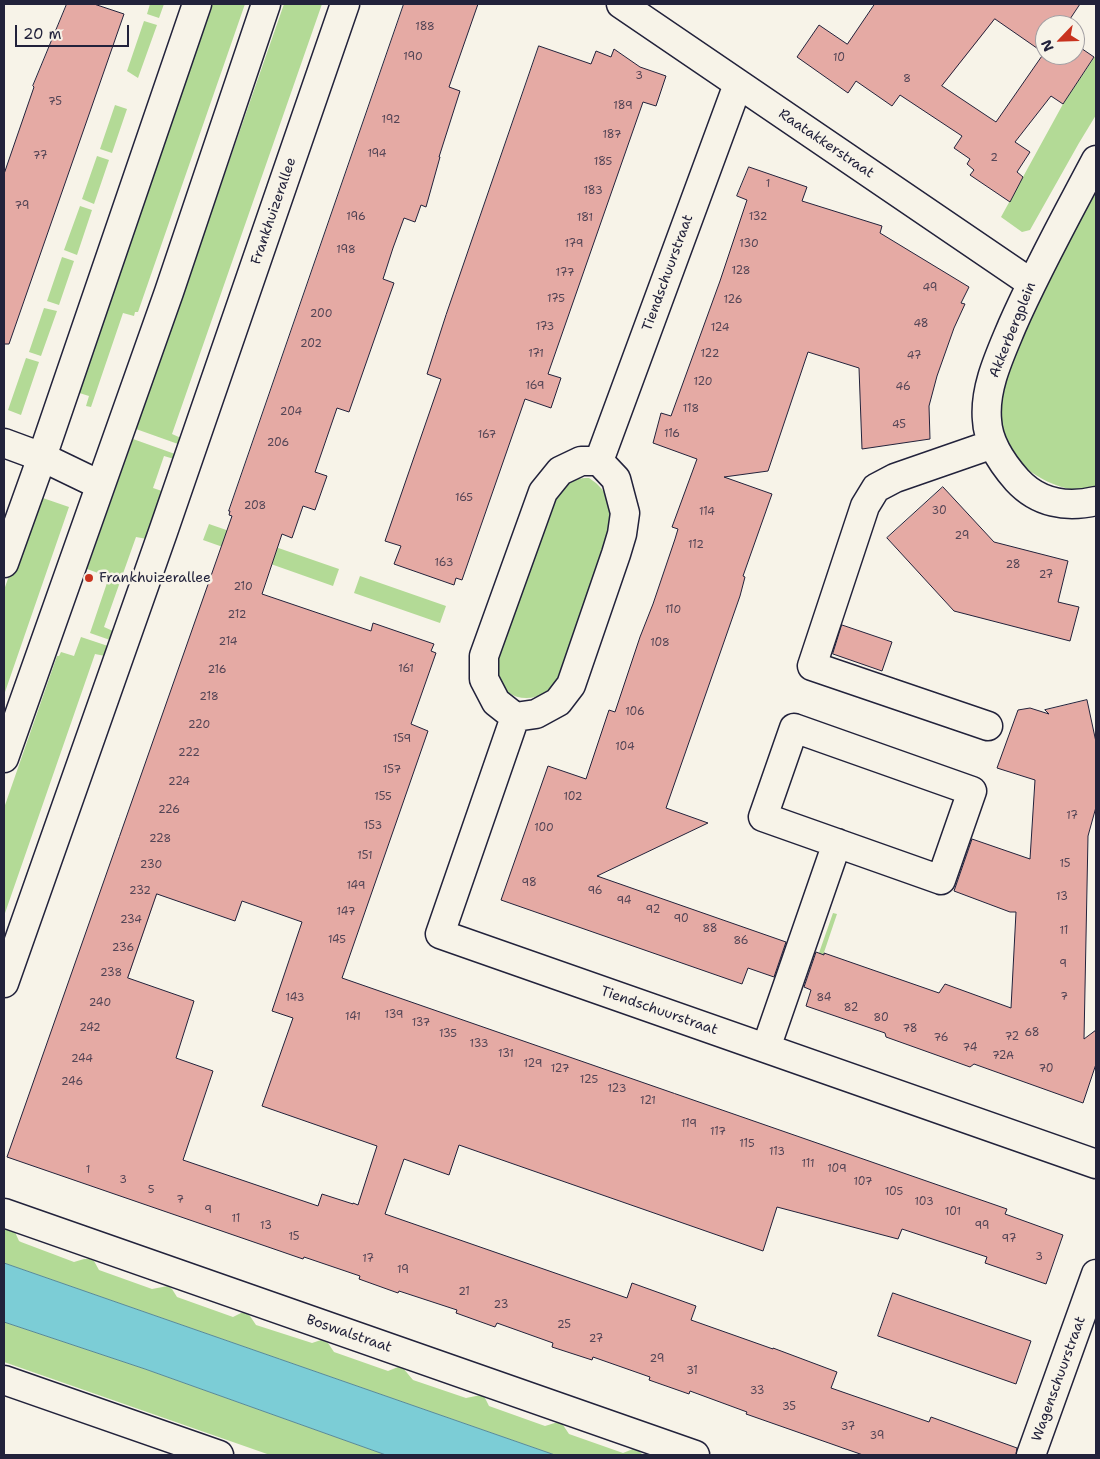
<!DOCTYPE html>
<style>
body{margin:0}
#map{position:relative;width:1100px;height:1459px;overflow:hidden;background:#f7f3e8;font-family:"Shantell Sans",sans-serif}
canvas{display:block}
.frame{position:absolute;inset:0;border:5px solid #22223b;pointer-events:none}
.north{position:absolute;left:1035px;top:15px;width:50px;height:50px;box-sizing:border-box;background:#f7f3e8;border:1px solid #a29fa3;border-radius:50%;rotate:246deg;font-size:14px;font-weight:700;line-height:20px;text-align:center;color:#22223b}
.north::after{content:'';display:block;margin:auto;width:18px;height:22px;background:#c8321e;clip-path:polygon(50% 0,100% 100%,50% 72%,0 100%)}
.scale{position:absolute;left:15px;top:25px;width:114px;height:22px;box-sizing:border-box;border:2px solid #22223b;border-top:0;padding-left:6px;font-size:15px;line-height:18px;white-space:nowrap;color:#22223b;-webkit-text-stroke:4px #f7f3e8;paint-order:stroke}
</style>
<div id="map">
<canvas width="1100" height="1459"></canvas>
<div class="frame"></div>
<div class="north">N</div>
<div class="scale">20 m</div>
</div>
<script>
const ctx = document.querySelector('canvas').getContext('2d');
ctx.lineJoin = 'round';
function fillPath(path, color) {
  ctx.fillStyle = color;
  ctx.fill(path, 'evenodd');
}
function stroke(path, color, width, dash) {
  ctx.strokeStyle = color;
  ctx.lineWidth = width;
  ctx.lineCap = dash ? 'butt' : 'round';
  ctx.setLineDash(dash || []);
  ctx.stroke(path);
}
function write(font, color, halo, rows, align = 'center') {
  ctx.font = font + ' "Shantell Sans",sans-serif';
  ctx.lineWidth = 5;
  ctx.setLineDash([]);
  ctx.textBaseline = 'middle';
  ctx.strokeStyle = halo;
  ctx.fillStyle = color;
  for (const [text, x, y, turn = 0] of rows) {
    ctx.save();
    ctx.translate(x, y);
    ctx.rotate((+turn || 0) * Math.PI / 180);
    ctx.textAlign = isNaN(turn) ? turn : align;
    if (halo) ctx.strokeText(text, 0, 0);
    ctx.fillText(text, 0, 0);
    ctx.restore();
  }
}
fillPath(new Path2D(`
 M150,4H164L159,18L147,14Z
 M208,4H245L138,312H135L134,316L123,313L91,407L86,406L89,396L73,391Z
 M284,4H322L172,434L181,438L178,444L136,429Z
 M144,21L157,25L138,78L127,71Z
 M1096,55V115L1079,143L1030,230L1022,232L1001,217L1063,104Z
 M115,105L127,109L112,153L100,149Z
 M97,156L109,160L94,204L82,199Z
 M1096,187V488C1090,489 1083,491 1077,490C1062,489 1044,481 1031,472C1010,457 999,429 1001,402C1001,383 1011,365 1017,348C1039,292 1068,240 1096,187Z
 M80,206L92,210L77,255L64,250Z
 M62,257L74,261L59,305L47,301Z
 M44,308L57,311L41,356L29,352Z
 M26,358L39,362L21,415L8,410Z
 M133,439L175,454L176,455L174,459L164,456L153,488L162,491L163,493L147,539L136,537L104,627L113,631L114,633L112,639L110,640L90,633L109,577L87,569Z
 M589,478C611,492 612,508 609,532L557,680C554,685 550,689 546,692C528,704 503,698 498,676C496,671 497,665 497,660L553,499C565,484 569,478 589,478Z
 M37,496L69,507L4,695V590Z
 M209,524L339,569L333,586L203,540Z
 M360,576L446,606L440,623L354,593Z
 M81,637L108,646L105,656L95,654L4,916V808L57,656H59L61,652L74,656Z
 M833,913L837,914L817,973L813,970Z
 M4,1225L14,1230L19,1241L21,1242L74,1262L84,1259H90L94,1261L99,1270L152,1289L168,1286L172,1289L177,1297L233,1317L241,1313H246L250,1316L256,1325L312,1343L321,1340L324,1341L328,1343L334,1352L388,1371L398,1367L403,1368L413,1380L466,1398L481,1395L485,1398L489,1406L545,1426L558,1422L563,1425L569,1434L623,1453L633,1449L638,1450L643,1455H555L4,1263Z
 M4,1322L145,1369L386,1455H270L4,1362Z`), '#b3da96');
const water = new Path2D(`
 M4,1263L555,1455H386L145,1369L4,1322Z`);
fillPath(water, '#7ccdd6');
stroke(water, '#588998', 1);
const building = new Path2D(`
 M67,4H94L124,14L9,344H4V174L34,87L33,86Z
 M404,4H478L449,87L460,91L439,157H440L426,207L421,205L415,222L404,218L393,248L383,279L394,283L349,412L337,408L315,472L327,476L315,510L303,506L292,538L282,534L262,594L371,631L373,623L434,644L431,651L436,653L411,724L428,731L342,978L1007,1209L1005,1214L1063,1235L1046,1284L985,1263L987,1257L902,1229L898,1239L777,1207L763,1251L459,1145L449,1175L404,1159L385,1214L627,1298L632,1283L696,1306L691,1320L773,1349V1348L837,1372L831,1388L929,1422L931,1417L1017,1448L1016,1455H863L746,1414L747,1412L690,1391L689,1394L649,1380L650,1377L593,1357L592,1360L552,1347L553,1343L497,1323L495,1327L456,1313L457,1310L399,1291L398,1293L359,1279L360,1276L304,1257L303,1259L7,1157L232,516L229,515L230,511H229ZM157,894L235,921L242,901L302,922L272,1011L293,1018L262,1106L377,1146L358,1205L353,1203V1204L322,1194L318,1206L183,1160L213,1071L176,1058L194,1001L128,978Z
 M875,4H1080L1066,25H1045V55H1075V44L1094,57L1063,104L1051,96L1015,142L1030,152L1017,172L1023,177L1010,202L970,175L974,170L967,164L970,159L954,148L962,136L900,95L892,106L856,81L848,93L797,57L819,25L847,44ZM995,19L1044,53L996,122L942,86Z
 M539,46L591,64L596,51L611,57L614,49L640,67L666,76L656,106L643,102L548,374L561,378L551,408L525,399L462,580L456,578L454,585L394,564L401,546L385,541L441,379L427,374L446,315Z
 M749,167L807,187L802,201L882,226L880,233L969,287L961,303L965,304L954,328L937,376L929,406L930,439L862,449L859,368L808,352L768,471L724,477L772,494L743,576L745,577L740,596L666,808L708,823L597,876L786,942L774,977L748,968L742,984L501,900L548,766L586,779L609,710L615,712L640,637L653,604L675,539L678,529L672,527L697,459L653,443L661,413L671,416L720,281L747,200L737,196Z
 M943,487L994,542L1068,561L1058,602L1079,607L1070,641L954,611L887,538Z
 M842,625L892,642L882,671L833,654Z
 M1087,700L1096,742V807L1088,836L1084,1039L1096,1030V1064L1083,1103L974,1064L970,1067L886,1037L885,1033L806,1006L811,990L804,987L816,952L824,955V953L939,993L945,984L1011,1008L1016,912H1010L954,891L972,839L1030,859L1035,780L997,768L1018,710L1030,708L1049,714L1045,710Z
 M893,1293L1031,1341L1016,1384L878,1336Z`);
fillPath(building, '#e5aaa4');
stroke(building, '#22223b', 1);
const minor = new Path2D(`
 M621,4L1031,283
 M1096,160C1067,215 1037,269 1012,326C1000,355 984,388 987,420C988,443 1002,463 1017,480C1038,503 1066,508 1096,501
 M4,443L42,457L100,485
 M581,461H599L616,479L625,513L622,534L616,554L571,685L558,702L536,714L515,717L496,702L484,679V656L543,492L560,471Z
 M599,461L738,84
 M4,563L42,457L197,4
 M515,717L440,934L1096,1164
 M988,726L812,666L865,506L876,488L895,478L993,444
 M794,728L972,791L941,880L763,817Z
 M4,983L163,532L345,4
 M766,1048L837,843
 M4,1213L695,1455
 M4,1380L219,1455
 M1031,1455L1096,1274`);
const major = new Path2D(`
 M4,758L169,292L266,4`);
stroke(minor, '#22223b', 31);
stroke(major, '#22223b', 31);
stroke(minor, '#f7f3e8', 28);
stroke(major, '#f7f3e8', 28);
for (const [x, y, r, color] of [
 [89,578,5,"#c8321e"]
]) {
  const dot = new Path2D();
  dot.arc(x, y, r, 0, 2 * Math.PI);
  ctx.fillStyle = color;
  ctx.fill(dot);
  stroke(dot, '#f7f3e8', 2);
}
write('11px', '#534455', null, [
 ["188",425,27],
 ["190",413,57],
 ["10",839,58],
 ["3",639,76],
 ["8",907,79],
 ["75",55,102],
 ["189",623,106],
 ["192",391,120],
 ["187",612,135],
 ["194",377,154],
 ["77",40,156],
 ["2",994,158],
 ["185",603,162],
 ["1",768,184],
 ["183",593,191],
 ["79",22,206],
 ["196",356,217],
 ["132",758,217],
 ["181",585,218],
 ["179",574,244],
 ["130",749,244],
 ["198",346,250],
 ["128",741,271],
 ["177",565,273],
 ["49",930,288],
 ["175",556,299],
 ["126",733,300],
 ["200",321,314],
 ["48",921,324],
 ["173",545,327],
 ["124",720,328],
 ["202",311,344],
 ["171",536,354],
 ["122",710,354],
 ["47",914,356],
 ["120",703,382],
 ["169",535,386],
 ["46",903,387],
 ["118",691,409],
 ["204",291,412],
 ["45",899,425],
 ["116",672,434],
 ["167",487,435],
 ["206",278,443],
 ["165",464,498],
 ["208",255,506],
 ["30",939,511],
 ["114",707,512],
 ["29",962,536],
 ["112",696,545],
 ["163",444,563],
 ["28",1013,565],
 ["27",1046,575],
 ["210",243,587],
 ["110",673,610],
 ["212",237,615],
 ["214",228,642],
 ["108",660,643],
 ["161",406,669],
 ["216",217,670],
 ["218",209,697],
 ["106",635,712],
 ["220",199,725],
 ["159",402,739],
 ["104",625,747],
 ["222",189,753],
 ["157",392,770],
 ["224",179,782],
 ["155",383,797],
 ["102",573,797],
 ["226",169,810],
 ["17",1072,816],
 ["153",373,826],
 ["100",544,828],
 ["228",160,839],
 ["151",365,856],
 ["15",1065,864],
 ["230",151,865],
 ["98",529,883],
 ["149",356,886],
 ["232",140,891],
 ["96",595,891],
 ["13",1062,897],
 ["94",624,901],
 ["92",653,910],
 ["147",346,912],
 ["90",681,919],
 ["234",131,920],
 ["88",710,929],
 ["11",1064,931],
 ["145",337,940],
 ["86",741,941],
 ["236",123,948],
 ["9",1063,964],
 ["238",111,973],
 ["7",1064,997],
 ["143",295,998],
 ["84",824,998],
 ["240",100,1003],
 ["82",851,1008],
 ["139",394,1015],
 ["141",353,1017],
 ["80",881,1018],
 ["137",421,1023],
 ["242",90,1028],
 ["78",910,1029],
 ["68",1032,1033],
 ["135",448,1034],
 ["72",1012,1037],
 ["76",941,1038],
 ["133",479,1044],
 ["74",970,1048],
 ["131",506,1054],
 ["72A",1003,1056],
 ["244",82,1059],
 ["129",533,1064],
 ["127",560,1069],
 ["70",1046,1069],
 ["125",589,1080],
 ["246",72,1082],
 ["123",617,1089],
 ["121",648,1101],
 ["119",689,1124],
 ["117",718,1132],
 ["115",747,1144],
 ["113",777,1152],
 ["111",808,1164],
 ["109",837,1169],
 ["1",88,1170],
 ["3",123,1180],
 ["107",863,1182],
 ["5",151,1190],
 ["105",894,1192],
 ["7",180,1200],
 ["103",924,1202],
 ["9",208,1210],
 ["101",953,1212],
 ["11",236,1219],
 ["13",266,1226],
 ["99",982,1226],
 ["15",294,1237],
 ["97",1009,1239],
 ["3",1039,1257],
 ["17",368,1259],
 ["19",403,1270],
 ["21",464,1292],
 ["23",501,1305],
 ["25",564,1325],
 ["27",596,1339],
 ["29",657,1359],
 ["31",692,1371],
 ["33",757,1391],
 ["35",789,1407],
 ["37",848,1427],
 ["39",877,1436]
]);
write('14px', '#22223b', '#f7f3e8', [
 ["Raatakkerstraat",826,144,34],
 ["Frankhuizerallee",274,211,-71],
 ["Tiendschuurstraat",668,273,-70],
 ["Akkerbergplein",1013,330,-68],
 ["Tiendschuurstraat",659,1011,19],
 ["Boswalstraat",349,1334,19],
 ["Wagenschuurstraat",1059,1379,-70]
]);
write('14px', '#22223b', '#f7f3e8', [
 ["Frankhuizerallee",99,578]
], 'left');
</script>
